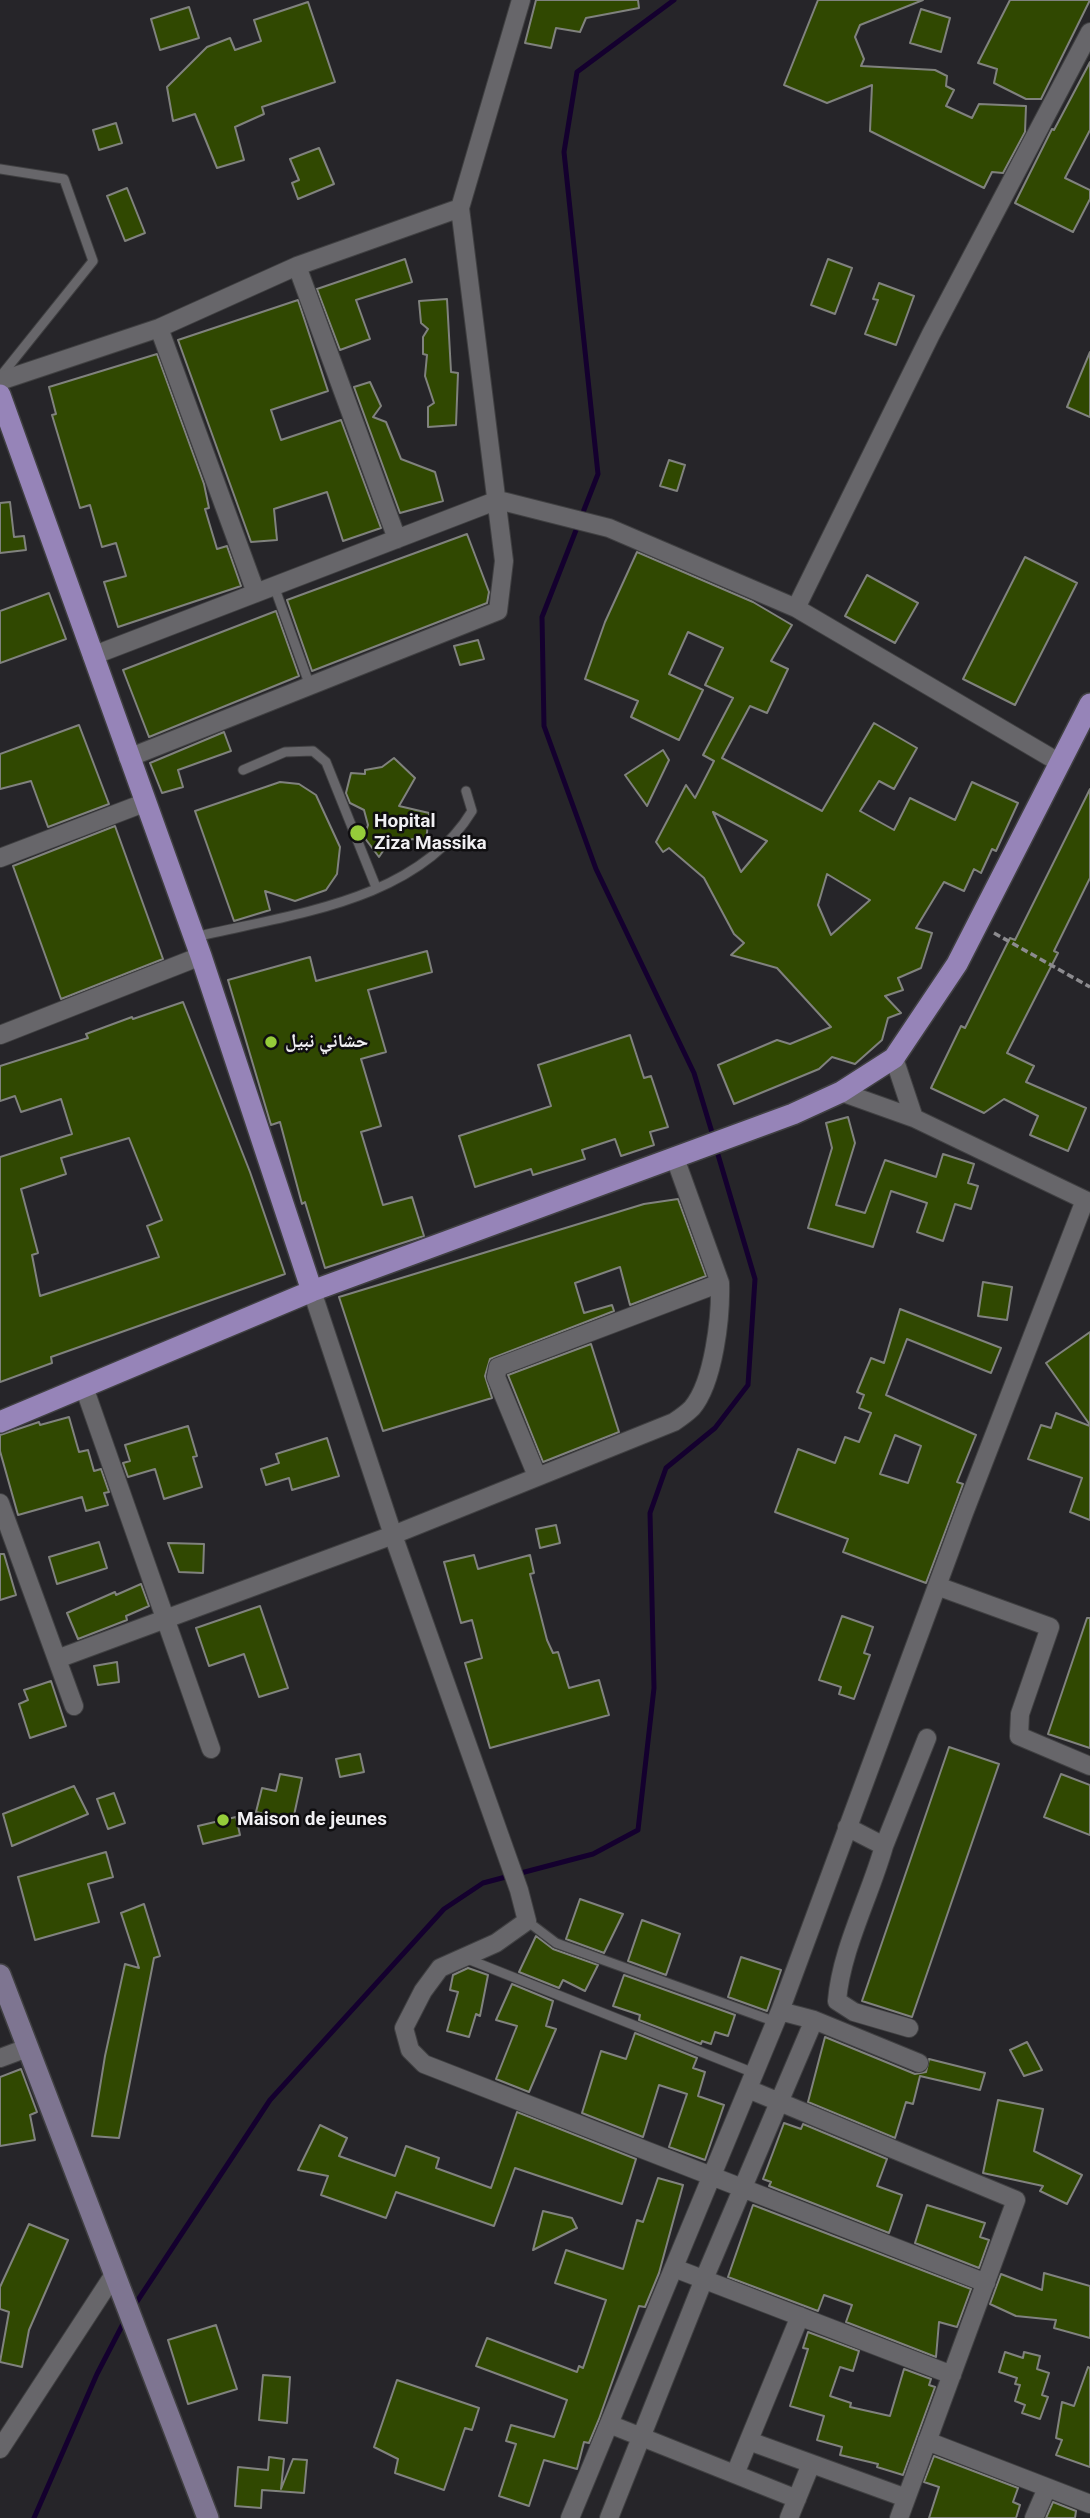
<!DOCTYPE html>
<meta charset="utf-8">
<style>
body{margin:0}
canvas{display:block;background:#262529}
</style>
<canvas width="1090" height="2518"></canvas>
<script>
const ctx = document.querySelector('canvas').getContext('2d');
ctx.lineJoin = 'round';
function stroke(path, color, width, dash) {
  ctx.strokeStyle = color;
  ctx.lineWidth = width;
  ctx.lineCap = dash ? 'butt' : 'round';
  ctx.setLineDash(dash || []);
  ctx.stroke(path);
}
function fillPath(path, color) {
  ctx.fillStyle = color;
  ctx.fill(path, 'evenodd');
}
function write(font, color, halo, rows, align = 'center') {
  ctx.font = font + ' Roboto,"Noto Naskh Arabic",sans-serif';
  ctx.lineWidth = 5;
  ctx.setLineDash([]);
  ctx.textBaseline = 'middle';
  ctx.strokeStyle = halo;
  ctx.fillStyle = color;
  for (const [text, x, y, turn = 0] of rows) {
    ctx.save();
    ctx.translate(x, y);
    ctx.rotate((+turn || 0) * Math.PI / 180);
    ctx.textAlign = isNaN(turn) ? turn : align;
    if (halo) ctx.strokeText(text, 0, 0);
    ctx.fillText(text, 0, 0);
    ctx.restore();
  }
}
stroke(new Path2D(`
 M674,0L577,72L564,152L598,474L542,617L544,726L596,869L694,1073L714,1139
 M134,2306L270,2100L444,1909L483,1883L593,1854L638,1830L654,1688L650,1513L666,1468L715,1428L748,1385L755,1279L716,1148
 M34,2518L97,2374L125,2320`), '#14002e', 5);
const building = new Path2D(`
 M536,0H638L639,8L586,18L580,32L556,28L551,48L525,43Z
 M818,0H923L860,25L855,37L864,59L861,66L935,70L947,76L946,86L954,90L946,106L972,118L979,104L1026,106L1025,132L1003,173L992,172L984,188L870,131L872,85L827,103L784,85Z
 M1010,0H1090L1041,99H1026L994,83L997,69L978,63Z
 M308,2L335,82L262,107L264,114L235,127L244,160L217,168L195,114L173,121L167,87L207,47L230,38L235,50L261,41L254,20Z
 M189,7L199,38L160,50L151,19Z
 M921,9L950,18L941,52L910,43Z
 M1090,62V130L1065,178L1090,190V199L1073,232L1015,203L1052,129L1054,130Z
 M116,123L122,143L99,150L93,130Z
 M319,148L334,184L298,199L292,183L299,180L290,159Z
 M127,188L145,233L125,241L107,196Z
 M405,259L412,282L356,300L370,339L340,350L317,289Z
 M828,259L852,268L835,314L811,305Z
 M879,283L914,296L896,345L865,334L878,300L873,299Z
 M447,299L451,372L458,373L456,425L428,427V407L434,403L425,376L427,355L423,354V337L428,329L421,323L419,301Z
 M298,300L328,391L271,410L281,440L341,420L381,528L343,541L327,492L274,509L277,540L251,542L178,340Z
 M1090,352V417L1067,407Z
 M157,354L204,484L209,508L205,509L217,549L227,546L241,586L118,627L104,582L126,576L116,543L102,547L90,505L80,508L52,415L56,414L49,387Z
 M370,382L381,406L373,417L386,422L401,459L435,472L443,501L400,513L354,387Z
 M669,460L685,465L677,491L660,486Z
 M10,502L14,537L24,536L26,550L0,553V503Z
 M467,534L489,592L487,603L312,671L287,600Z
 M637,552L753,602L792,625L771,661L788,669L767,713L750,706L722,758L822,811L874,723L917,748L894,789L879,781L860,811L894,830L910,798L955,820L972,782L1018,803L996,851L992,849L981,873L974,869L964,891L944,882L916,928L932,933L921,968L898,978L903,990L885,996L901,1013L888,1018L882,1040L855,1064L832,1057L819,1069L734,1104L718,1065L777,1040L790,1044L831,1027L777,968L731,955L744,943L734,934L704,878L669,848L663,852L656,842L686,785L695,798L714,761L703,755L733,698L705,685L723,648L688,632L669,674L703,690L679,740L631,717L638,701L585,679L605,622ZM713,812L767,841L741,872ZM827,874L870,900L831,935L818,905Z
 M1025,557L1077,583L1015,705L963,679Z
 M867,575L918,603L895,643L845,616Z
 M49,593L66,639L0,663V611Z
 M276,611L299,676L149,737L123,670Z
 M478,640L484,659L460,665L454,646Z
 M79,725L109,804L48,827L31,781L0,789V754Z
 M224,732L231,751L178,770L183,787L162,793L150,763Z
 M663,750L669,760L647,806L625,775Z
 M394,758L415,778L399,806L429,813L426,842L412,839L404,845L398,843L395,849L385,848L379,857L364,837L368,825L364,810L350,803L346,793L351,773L365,774V770L382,767Z
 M280,782L299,784L316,795L340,847L337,874L326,890L295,901L265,891L270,910L234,921L195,811Z
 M1090,789V878L1054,951L1058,953L1007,1053L1034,1066L1026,1082L1086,1108L1068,1151L1030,1135L1038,1116L1004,1099L984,1113L931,1088L961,1026L965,1028L1010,938L1015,940Z
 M115,826L163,959L61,999L13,866Z
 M427,951L432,972L368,990L386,1052L361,1059L381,1126L361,1132L383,1205L412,1197L424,1236L325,1268L305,1202L302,1204L280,1122L271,1125L228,980L310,957L316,981Z
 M183,1002L250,1172L285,1274L51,1357L52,1363L0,1382V1157L72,1134L61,1099L21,1112L15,1096L0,1101V1066L88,1038L86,1034L132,1017L133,1019ZM129,1138L162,1220L147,1226L159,1257L40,1296L32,1255L38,1253L21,1189L66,1174L61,1158Z
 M630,1035L644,1078L651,1076L668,1127L650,1132L654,1145L621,1156L615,1139L582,1150L585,1159L533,1175L531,1169L475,1187L459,1136L551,1106L538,1065Z
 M848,1117L855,1143L836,1205L865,1213L885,1160L936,1177L943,1154L974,1164L968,1183L978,1186L971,1209L955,1204L943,1241L917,1232L927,1203L891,1191L873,1247L808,1228L832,1148L826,1123Z
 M678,1199L706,1276L630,1305L620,1267L575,1283L584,1313L612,1305L614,1311L490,1359L485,1376L492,1398L383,1431L339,1297L644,1204Z
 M983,1282L1012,1287L1007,1320L978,1316Z
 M900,1309L1001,1348L991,1373L907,1339L886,1395L976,1435L957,1482L963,1484L926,1583L843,1552L848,1539L775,1512L798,1449L835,1463L845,1437L859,1442L871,1413L859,1408L864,1395L857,1392L871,1358L884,1363ZM895,1435L921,1446L908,1483L880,1474Z
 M1090,1332V1425L1046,1363Z
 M591,1344L619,1432L543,1462L508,1375Z
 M1056,1413L1090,1426V1520L1070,1512L1082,1478L1028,1459L1041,1425L1051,1428Z
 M69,1417L79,1452L88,1450L94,1471L101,1469L109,1492L104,1493L108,1505L86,1511L82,1497L18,1515L0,1451V1435L39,1422L40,1425Z
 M188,1426L197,1456L193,1457L202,1487L164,1499L155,1469L128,1477L123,1463L130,1461L125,1445Z
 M327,1438L339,1476L292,1490L289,1478L266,1485L261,1469L279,1463L276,1454Z
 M556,1525L560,1543L540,1548L536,1529Z
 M99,1542L107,1568L57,1584L49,1557Z
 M168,1543L204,1544L203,1573L179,1572Z
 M0,1554H4L16,1595L0,1600Z
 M474,1555L478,1569L530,1555L534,1573L530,1574L547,1640L553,1653L558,1652L569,1688L599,1680L609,1715L490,1748L465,1663L482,1658L472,1620L461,1623L444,1562Z
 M141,1584L149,1606L126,1616L127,1620L78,1639L67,1613L115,1592L116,1595Z
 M260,1606L288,1688L259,1697L244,1654L209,1666L196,1628Z
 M842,1616L873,1627L864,1653L870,1655L854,1699L839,1694L841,1687L819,1680Z
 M1087,1618H1090V1748L1048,1734Z
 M117,1662L119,1682L98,1685L94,1666Z
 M51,1681L66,1726L30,1738L19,1704L28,1700L24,1690Z
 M949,1747L999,1764L912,2017L862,2001Z
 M360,1754L364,1772L340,1777L336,1759Z
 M280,1774L302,1778L293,1820L256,1812L262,1788L276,1791Z
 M1061,1774L1090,1785V1835L1044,1817Z
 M74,1786L88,1814L12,1846L3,1814Z
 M114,1793L125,1823L108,1829L97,1799Z
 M236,1817L240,1835L203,1844L198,1826Z
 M106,1852L113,1877L88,1884L99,1922L35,1940L18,1877Z
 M580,1899L623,1914L604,1953L566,1939Z
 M144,1904L160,1956L154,1958L119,2138L92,2136L105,2056L125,1964L139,1968L121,1913Z
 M642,1920L680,1934L666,1975L628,1961Z
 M536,1936L553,1949L598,1965L585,1991L563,1980L559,1988L519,1972Z
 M741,1957L781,1970L767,2011L728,1997Z
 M468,1968L488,1975L480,2016L476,2014L469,2037L447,2031L458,1992L450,1990L453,1975Z
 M624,1975L735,2015L728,2036L715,2032L711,2044L702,2041L701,2044L639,2020L640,2015L613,2006Z
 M512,1984L553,2001L546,2026L556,2029L529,2092L496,2079L517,2026L496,2020Z
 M635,2033L697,2058L693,2068L705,2072L698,2096L724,2105L705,2160L669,2147L687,2094L659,2085L643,2137L582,2113L601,2051L626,2059Z
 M825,2037L915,2074L926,2072L929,2059L985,2073L980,2090L920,2076L913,2104L906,2102L895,2138L808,2102Z
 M1027,2042L1042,2070L1024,2076L1010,2050Z
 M21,2069L37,2112L30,2115L35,2140L0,2146V2077Z
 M998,2100L1043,2109L1034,2151L1082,2175L1067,2204L1040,2191L1043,2186L983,2173Z
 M517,2112L636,2159L622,2204L515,2168L494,2226L396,2192L386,2218L321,2195L328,2176L298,2170L320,2125L347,2138L339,2156L395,2176L406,2146L439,2158L436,2168L491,2188Z
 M784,2123L801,2129L803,2124L887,2159L877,2186L902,2195L889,2233L769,2186L771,2182L763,2179Z
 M658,2178L683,2185L659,2273L645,2307L639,2306L599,2419L589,2443L584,2442L577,2469L544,2460L529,2506L499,2496L516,2444L506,2441L511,2425L554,2437L567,2400L476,2366L487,2338L577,2372L579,2366L583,2368L606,2300L555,2283L566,2250L623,2269L637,2220L643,2222Z
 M753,2205L971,2289L957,2327L939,2322L936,2357L846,2322L852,2305L824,2295L818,2311L728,2277Z
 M927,2205L985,2223L980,2237L989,2240L979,2268L915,2243Z
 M543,2211L572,2218L577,2228L533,2250Z
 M29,2224L68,2240L29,2330L22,2367L0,2362L9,2312L0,2309V2287Z
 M1044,2273L1090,2286V2338L1054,2328L1056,2320L1016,2316L990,2304L1001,2274L1042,2290Z
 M216,2325L237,2389L188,2404L168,2340Z
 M808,2332L859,2351L853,2371L840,2367L830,2396L851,2403L850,2407L890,2416L904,2369L931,2379L929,2385L935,2387L903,2475L877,2467L878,2464L840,2455L842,2447L817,2440L824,2416L790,2406L808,2349L803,2348Z
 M1005,2352L1023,2358L1024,2352L1040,2356L1037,2369L1049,2373L1042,2395L1048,2397L1040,2419L1022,2413L1025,2405L1015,2401L1020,2385L1015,2384L1017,2378L999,2372Z
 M1088,2367L1090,2368V2467L1056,2455L1062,2440L1056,2438L1062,2402L1074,2406Z
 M263,2375L290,2377L287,2423L259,2420Z
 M397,2380L479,2408L472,2430L465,2428L444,2490L395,2473L398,2459L374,2447Z
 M934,2456L1018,2488L1013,2502L1020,2505L1016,2518H929L939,2487L924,2482Z
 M269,2457L284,2459L281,2489L293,2459L307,2460L304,2493L262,2490L261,2508L235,2506L238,2467L268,2470Z
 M1053,2502L1076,2511L1075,2518H1046Z`);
fillPath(building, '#304801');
stroke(building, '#80827e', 2);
const lane = new Path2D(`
 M0,169L64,179L93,261L0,377
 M274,586L310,686
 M243,770L285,752L313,751L326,762L376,887
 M195,937C290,914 417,902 472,811L466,791
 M527,1921L556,1943L776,2022
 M465,1958L754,2073`);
const street = new Path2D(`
 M297,266L397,539
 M159,328L256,593
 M0,381L159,328L297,266L460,208
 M796,608L931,334L1090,32
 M92,656L498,500L609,528L796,608L1060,763
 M128,758L498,611L504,561L460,208L521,0
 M0,858L144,803
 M0,1035L201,956
 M894,1058L914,1118
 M312,1291L393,1535L519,1890L527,1921L496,1943L440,1968L423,1991L404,2028L410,2050L424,2064L986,2283
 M84,1387L211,1749
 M537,1476L496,1377L498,1367L720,1283L675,1158
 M0,1503L74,1706
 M937,1586L1050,1627L1020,1714L1019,1736L1090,1766
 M57,1659L393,1535L674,1422C680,1418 687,1413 692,1408C714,1382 721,1316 720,1283
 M847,1827L884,1846C870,1896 841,1950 837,2001L854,2012L909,2028
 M884,1846L927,1738
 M780,2011L814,2020L919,2063
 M0,2058L27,2048
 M748,2089L1016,2200L899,2518
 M674,2268L952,2375
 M609,2424L797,2499
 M749,2441L906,2498
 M927,2441L1090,2504
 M0,2449L113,2276
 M735,2474L800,2316
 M570,2518L780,2011L964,1513L1085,1200L914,1118L841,1092
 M609,2518L704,2279L814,2020
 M789,2518L811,2464
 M1034,2518L1047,2488`);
const secondary = new Path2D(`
 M0,1975L208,2518`);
const primary = new Path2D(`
 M0,395L201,956L312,1291
 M0,1422L312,1291L793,1114L841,1092L894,1058L957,964L1090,704`);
stroke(lane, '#404042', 11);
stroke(street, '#404042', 20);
stroke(secondary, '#404042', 24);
stroke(primary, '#404042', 24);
stroke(new Path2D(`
 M994,933L1090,987`), '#8c8b8f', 3.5, [7, 3.5]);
stroke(lane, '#67666a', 9);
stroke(street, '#67666a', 18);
stroke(secondary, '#7e7591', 21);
stroke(primary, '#9684b8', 21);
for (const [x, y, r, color] of [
 [358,833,9,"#95cc3a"],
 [271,1042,7,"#95cc3a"],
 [223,1820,7,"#95cc3a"]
]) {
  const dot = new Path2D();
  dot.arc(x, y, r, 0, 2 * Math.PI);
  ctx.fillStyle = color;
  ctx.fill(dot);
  stroke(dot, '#0f0e10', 2.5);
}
write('bold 19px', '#f0eff2', '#0f0e10', [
 ["Hopital",374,822],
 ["Ziza Massika",374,844],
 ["حشاني نبيل",285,1042],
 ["Maison de jeunes",237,1820]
], 'left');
</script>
